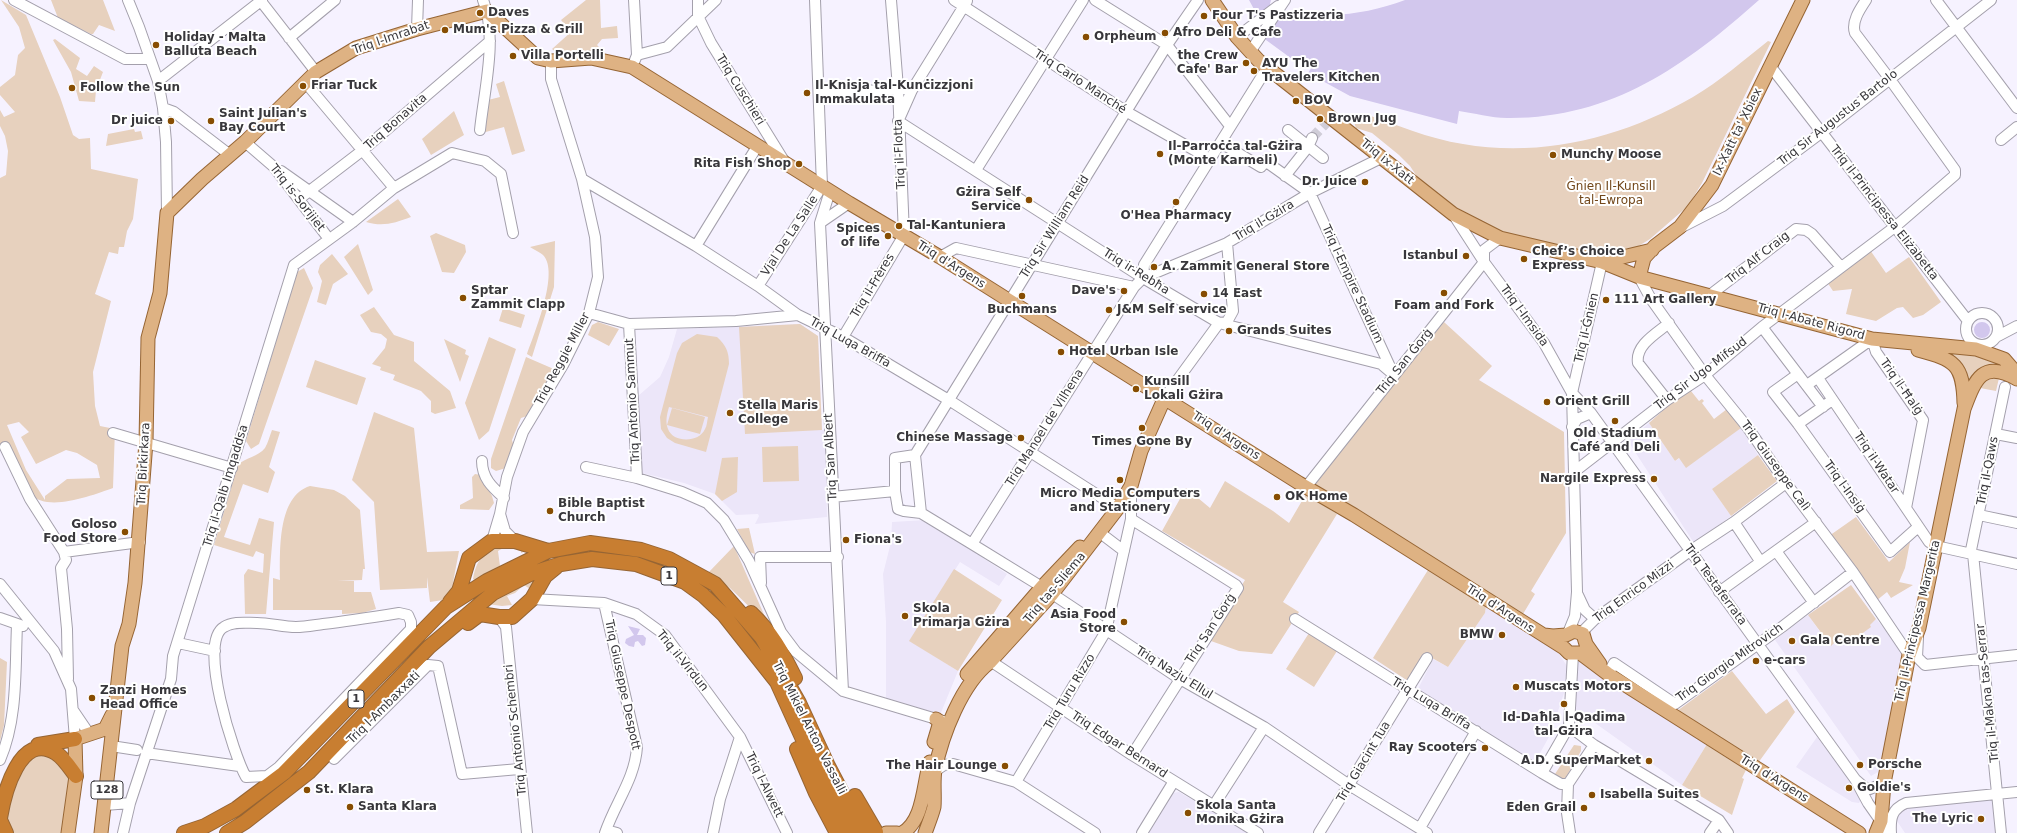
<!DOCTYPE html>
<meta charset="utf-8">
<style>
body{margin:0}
canvas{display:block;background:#f6f2ff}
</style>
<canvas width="2017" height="833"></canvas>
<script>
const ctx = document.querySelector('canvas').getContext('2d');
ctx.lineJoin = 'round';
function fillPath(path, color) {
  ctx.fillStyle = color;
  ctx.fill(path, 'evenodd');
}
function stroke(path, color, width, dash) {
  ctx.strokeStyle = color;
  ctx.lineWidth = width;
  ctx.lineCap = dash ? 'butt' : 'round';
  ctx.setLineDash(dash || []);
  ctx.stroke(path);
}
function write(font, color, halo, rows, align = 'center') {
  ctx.font = font + ' "DejaVu Sans",sans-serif';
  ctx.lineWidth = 4;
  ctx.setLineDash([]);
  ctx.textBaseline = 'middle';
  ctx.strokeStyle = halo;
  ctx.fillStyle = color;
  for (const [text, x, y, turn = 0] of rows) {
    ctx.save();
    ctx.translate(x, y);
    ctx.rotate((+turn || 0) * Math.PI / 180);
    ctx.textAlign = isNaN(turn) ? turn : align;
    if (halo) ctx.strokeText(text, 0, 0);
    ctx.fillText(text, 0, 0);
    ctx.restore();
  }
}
fillPath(new Path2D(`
 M800,324L818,336L822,430L825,429L827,517L755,524L759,516L758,514L736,515L715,494L684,483L642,473L638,396L660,377L669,357L677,329Z
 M1649,423L1675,461L1741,427L1758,455L1712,489L1731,516L1694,543L1628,441Z
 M926,520L1007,574L999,586L960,562L910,641L958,671L940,715L886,699V622L883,574L891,542L892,522Z
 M1486,606L1555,648L1567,666L1564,693L1550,735L1534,764L1418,689L1433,659L1448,667L1485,613Z
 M1808,615L1830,646L1836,641L1839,645L1853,635L1856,638L1876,619L1905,653L1878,772L1871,776L1775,640Z
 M1578,659L1707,744L1682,785L1574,708Z
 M1817,737L1862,797L1859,803L1852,802L1796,767Z
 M1179,792L1248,833H1148L1173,793Z
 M1994,800L1996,833H1905L1897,821L1896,814L1905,806Z`), '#ece6f9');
fillPath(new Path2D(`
 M1,0L26,15L60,97L73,135L79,139L90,138L91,169L138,179L133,219L127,231L124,247H119L118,254L109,252L95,294L111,301L93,372L95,406L100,426L115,429L113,488C93,495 47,513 31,494C23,483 13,458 7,444L0,447V178L6,175L8,151L5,136L0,126V110L4,117L15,112L0,95V87L15,75L18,55L25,48L19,27ZM19,422L29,432L21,437L36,464L66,450L77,453L97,465L100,478L67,479L45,496V500L26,470L7,425Z
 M51,0H103L115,31L99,25L93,34H91L58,18Z
 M586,0H600L601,28L617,26L618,38L602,39L597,45L602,50L599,55L558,54L552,49L571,32L561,20Z
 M55,39L80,58L76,69L87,76L94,66L103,72L96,90L95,102L79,101L71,72L53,40Z
 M1768,41L1771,42L1702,183L1688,206L1650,239L1637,247L1612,255L1594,254L1501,233L1454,206L1420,181L1410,166L1399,155L1372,133L1356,128L1354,122L1362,113C1395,124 1429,139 1463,144C1542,158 1624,137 1693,97C1720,81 1744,60 1768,41Z
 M504,81L525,151L512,155L504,127L482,133L488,100L500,97L496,84Z
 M454,111L464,135L431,155L422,139Z
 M134,129L135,132L141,131L143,139L106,146L108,134Z
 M398,199L411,217C395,223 383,227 366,222Z
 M436,233L465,245L466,252L454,273L442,272L430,236Z
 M555,241L554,287L532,357L527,354C534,334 560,272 543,255C540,252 534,250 530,247Z
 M358,244L373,290L368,295L344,257Z
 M1870,250L1886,273L1909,257L1941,302L1923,315L1913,318L1903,307L1897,308L1876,321L1846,314L1852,289L1833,291L1827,282Z
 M332,254L348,274L333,284L326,305L317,302L322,281L318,272L320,265Z
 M304,268L313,288L259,444L251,449L246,441L297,272Z
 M374,307L394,335L414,342V361L450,391L456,408L435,414L431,412V401L421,391L393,380L395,375L380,370L381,367L372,364L385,348L387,339L381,334L371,332L360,315Z
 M503,308L525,315L521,328L499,321Z
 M598,322L619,329L609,346L588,335L592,325Z
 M1444,322L1492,366L1479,380L1564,432L1566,533L1531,591L1535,594L1523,614L1314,484Z
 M800,324L818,336L822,430L745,434L739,327Z
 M697,334L717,337C726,345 729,352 729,364L706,452L675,443L667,438L661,429L660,417L677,353L682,343ZM669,407L708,417C707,421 707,426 705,429C699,443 673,443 668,429C665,422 667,414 669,407Z
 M489,337L516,349L489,431L479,440L465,403Z
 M444,339L466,350L465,354L469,356L460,382Z
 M1973,352L2005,366L2004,370L1969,388C1968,368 1959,365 1945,353Z
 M526,357L556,370L527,416L521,418L512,440L514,447L506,468L496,471L491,468V459Z
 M315,360L366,378L357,405L306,387Z
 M1699,378L1702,381L1691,391L1699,401L1702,399L1704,401L1702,403L1714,419L1727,409L1741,428L1686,468L1679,458L1675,461L1649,423Z
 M1999,378L1996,391L1980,388L1986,379Z
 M672,408L705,417L700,434L667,425Z
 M374,412L414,428L427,552L459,551L451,593L443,600L430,602L427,577V588L380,590L374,502L352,480Z
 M272,430L280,432L269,467L275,472L268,493L243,484L224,537L250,545L259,518L274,522L266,614H245L244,575L248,569L263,573L264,554L256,551L253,557L214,545L238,465C246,457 258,457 265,448C268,443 270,435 272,430Z
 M798,446L799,481L763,482L762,447Z
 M1758,455L1777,481L1731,516L1712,489Z
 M738,457L737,492L722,501L715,494L722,458Z
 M475,474L481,475L492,496L494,503L489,510L460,509V505L473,498L472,477Z
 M1225,481L1273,511L1289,523L1306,494L1337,514L1283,602L1299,612L1272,654L1239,651L1211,641L1212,634L1245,580L1162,531L1186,488L1210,508Z
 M310,486L334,490L345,496L360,510L365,569H363L362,580L337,581H354V592H371L376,609L362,613L342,614V610H273V578L280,580C280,552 277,496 310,486Z
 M1856,517L1889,562L1910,542L1905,568L1899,582L1913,585L1891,598L1887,592L1876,601L1829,536Z
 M749,528L755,554L749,552L737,529Z
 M513,544L528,550L521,553V551L507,546L498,551L500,566L476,581L473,579C477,554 489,549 513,544Z
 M734,546L769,626L730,588L708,573Z
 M954,569L1002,600L958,671L909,641Z
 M1428,570L1486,606L1485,613L1448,667L1425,654L1408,681L1373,658Z
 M538,577L530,589L524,585L515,593L507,596L512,605L502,606L487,604L505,591Z
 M1851,585L1876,619L1870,625L1871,627L1856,638L1853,635L1839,645L1836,641L1831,646L1808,615Z
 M1309,633L1337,651L1314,687L1286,669Z
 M0,658L7,662L4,725L0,741Z
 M1732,671L1766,714L1787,699L1795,712L1758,763L1677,711Z
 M1707,744L1746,770L1742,778L1744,779L1732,815L1682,785Z
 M1574,745L1581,746V751L1566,777L1562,780L1556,777L1555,774Z
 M37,754H45L65,766L70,781L63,833H13L8,828L6,814L23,767Z`), '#e7d1be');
fillPath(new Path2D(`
 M1249,0H1271L1270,4C1273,9 1283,12 1289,13L1293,10C1331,20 1369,13 1405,0H1759C1685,66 1611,119 1507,118C1491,118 1474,113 1459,111L1457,124L1350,96L1308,73L1312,67L1304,62L1303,67L1266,40L1253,19L1256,13Z
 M1974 330a8 8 0 1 1 16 0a8 8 0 1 1-16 0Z
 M628,626L640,629L637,635H643L646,638L645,645L642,646L638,641L635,642L634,647L629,646L625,643L626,639L634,635Z`), '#d2c7ed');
stroke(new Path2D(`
 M1312,138L1326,123`), '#d0cdd8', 10, [10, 5]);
const minor = new Path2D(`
 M14,0L125,59H149
 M128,0L139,27L158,81L163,108L166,142L167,213
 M260,0L316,72
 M634,0L637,55L635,60
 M698,0V16L711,43L784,161
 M954,0L1127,112L1210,159
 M1095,0L1167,45L1230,126
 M1936,0L2017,108
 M417,29L418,0
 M1237,37L1278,6
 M289,38L335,0
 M1250,52L1285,0
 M637,55L667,47L716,0
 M1771,67L1968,321
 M158,81L262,0
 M305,82L394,188
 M819,93L903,89
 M163,108L174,112L230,155
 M900,117L912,90L967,1
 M898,121L1143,278L1219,323L1381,364L1394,375
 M480,130C484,91 498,37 483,0
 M1288,130L1323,158
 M2001,140L2017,127
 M245,142L274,167L329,239
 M1221,143L1261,167L1265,161L1310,193L1392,371
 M976,170L1083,0
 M281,171L353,222
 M1285,176L1308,147L1312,138
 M582,179L696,246L758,286L798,315L843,337L952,402L1118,508
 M830,191L820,223L843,691
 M299,199L363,150L490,41
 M1453,214L1484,262L1544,343L1572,393L1577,592L1575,616L1568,633
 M820,223L849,203
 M1682,227L1723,206L1821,133L1991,0
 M696,246L758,145
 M940,257L956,248L1134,287
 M1639,277L1651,299L1705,375L1748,428L1786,483L1853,572L1909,655
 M1143,278L1144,265L1267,68
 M758,286L822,186L815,0
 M1710,295L1796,229L1806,230L1812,234L1841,267
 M1966 329a16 16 0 1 1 32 0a16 16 0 1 1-32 0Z
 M589,313L629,324L736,321L798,315
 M629,324L637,478
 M1762,327L1823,407
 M1998,336L2017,326
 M843,337L904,235L898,88L891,0
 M1798,374L1773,392L1798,424L1890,552L1918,527
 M1818,378L1929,542L1936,546L2017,564
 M1807,385L1872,339L1876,352L1923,420L1906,508
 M1572,393L1591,413C1679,535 1767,657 1855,779L1868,803L1889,833
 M1572,393L1602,262
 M1165,397L1219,323L1227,322L1233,311L1227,243
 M1667,400L1638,363C1635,345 1657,333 1669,323
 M1798,424L1828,403
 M1572,427L1577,419L1591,413
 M113,433L232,468
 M1996,434L2017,438
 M5,447L30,499L64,552L66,560L61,568L67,629L68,679
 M915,455L1167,45L1198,0
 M482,461C482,478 492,487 504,498
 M586,467L637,478L682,492L707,503L724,520L749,561L781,632L796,652L843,691L943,721
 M1574,472L1667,400L1705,375L1762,327L1896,226L1955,175V170L1889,78L1855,33C1851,22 1860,9 1866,0
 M1306,487L1484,262V250L1500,238
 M832,497L895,491
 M921,513L915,455L895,458V491L898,509L904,511L921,513L972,544L1042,587L1180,679L1264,727L1349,785L1427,833
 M500,514L505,531L515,541
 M1979,515L2017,523
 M1131,519L1236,585L1238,588L1132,755
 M1734,522L1760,561
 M1099,532L1124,551
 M492,541L500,514L507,477L523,432L563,365L589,313L598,277L595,237L582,179L551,79V61
 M972,544L1134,287L1143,278L1227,243L1310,193L1381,158
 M1776,551L1814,603
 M64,552L140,542
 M761,583L760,557H838
 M0,584L54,651L71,689L75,739
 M1719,592L1816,522
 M1578,595L1585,610L1595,619
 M532,599L604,603L636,614L665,635L740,737L787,833
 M604,603L637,747C635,779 615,803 605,833
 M399,613L408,615L411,622V629L279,767L267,776L246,777C234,756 197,642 224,627C233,621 246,623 257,623C270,623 283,627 296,627C305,627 315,625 323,624C349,621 374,617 399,613Z
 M499,617L506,627L527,833
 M0,618L23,626
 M1295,619L1542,773L1561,784H1568
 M1581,633L1595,619L1690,551L1734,522L1786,483
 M1918,638L1917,657L1925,665L2017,655
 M178,643L215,651
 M986,658L1132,755L1258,833
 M1608,674L1614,663L1675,704L1782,627L1853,572
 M73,710L90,735
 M1569,726L1594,745L1719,820L1728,833
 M111,746L137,750
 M146,753L239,766
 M334,759L428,665L438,666L462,774L519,769
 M0,760C18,718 15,669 17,625
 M935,771L944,765L953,764L1016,782L1095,833
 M1542,773L1569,726L1573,654
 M1856,780L1864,787L1870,789L1884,783
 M1016,782L1106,631L1131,519V486
 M1568,784L1567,813L1570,833
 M1568,784L1594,745
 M105,805L130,803L171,679L173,656L294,265L353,222L394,188L452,153L485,161L501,174L513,233
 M1214,805L1264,727
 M1420,828L1476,731
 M606,830L617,833
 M123,833L130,803
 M713,833L720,799L740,737
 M1142,833L1174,781
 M1319,833L1427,658
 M1710,833L1719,820
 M1891,833C1890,818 1892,809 1906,803L2017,792
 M2001,833L1973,554L1971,550L2005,387`);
const major = new Path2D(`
 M1212,0L1237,37L1259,61L1453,214L1500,238L1602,262L1639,277L1872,339L1976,349L2004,359L2017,374
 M1602,262L1652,250
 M1639,277L1644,258L1655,246L1680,227L1712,185L1803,0
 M1918,350C1955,360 1963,364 1964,403
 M1544,635L1553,636L1566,635L1574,631L1583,634L1586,644L1600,664
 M967,674L1042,587L1080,547
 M934,742L940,722L936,719
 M68,833L76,776L75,739L105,729L112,715
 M101,833L122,646L129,624L135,583L146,442L148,338L160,293L167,213L202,179L245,142L316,72L356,48L417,29L487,11L538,58L551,61L591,58L632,67L849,203L940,257L1299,483L1354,515L1564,648L1569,653H1580L1608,674L1859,833
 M886,833H897
 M902,833C924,821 923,784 930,762
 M925,833C928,825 932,815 934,807C935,795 933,782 935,770C942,735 962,683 990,662L1052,594L1118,508L1131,486L1141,451L1165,397
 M1876,833L1881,821L1884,783L1909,655L1919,628L1964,409C1975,380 1982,359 2017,379`);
const highway = new Path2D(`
 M450,602L459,591L469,558L492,541H515L548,551
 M751,613C772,633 782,652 795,678
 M468,623L480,614L499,617H512L532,599L545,576L556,567
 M38,745L75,739
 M797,749L816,793L837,833
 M855,796L876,832
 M0,818C4,794 20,730 56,753C64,758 70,768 76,776
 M0,820L6,833
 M184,833L205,826L236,809L284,773L446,607L487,581L548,551L590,543L641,550L669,559L715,584L762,638L799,703L828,766L863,833
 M227,833L245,822L309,772L429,647L493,593L530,574L561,564L592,559L636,564L685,582L703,595L724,615L777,682L811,757L849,833`);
stroke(minor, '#a4a0ac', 12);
stroke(major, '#966534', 15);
stroke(highway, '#966534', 16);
stroke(minor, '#fff', 10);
stroke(major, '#deb283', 13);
stroke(highway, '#c87e31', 14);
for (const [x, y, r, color] of [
 [480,13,4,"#874d02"],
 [1204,16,4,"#874d02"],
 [445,30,4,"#874d02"],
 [1165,33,4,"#874d02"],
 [1086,37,4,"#874d02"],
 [156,45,4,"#874d02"],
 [513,56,4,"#874d02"],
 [1246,63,4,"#874d02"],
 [1254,71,4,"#874d02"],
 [303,86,4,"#874d02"],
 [72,88,4,"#874d02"],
 [807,93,4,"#874d02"],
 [1296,101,4,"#874d02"],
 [1320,119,4,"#874d02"],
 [171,121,4,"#874d02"],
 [211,121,4,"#874d02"],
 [1160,154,4,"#874d02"],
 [1553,155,4,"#874d02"],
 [799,164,4,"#874d02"],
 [1365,182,4,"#874d02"],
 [1029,200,4,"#874d02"],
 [1176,202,4,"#874d02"],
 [899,226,4,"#874d02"],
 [888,236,4,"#874d02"],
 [1466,256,4,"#874d02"],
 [1524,259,4,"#874d02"],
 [1154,267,4,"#874d02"],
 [1124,291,4,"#874d02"],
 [1444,293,4,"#874d02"],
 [1204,294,4,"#874d02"],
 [1022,296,4,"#874d02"],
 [463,298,4,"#874d02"],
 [1606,300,4,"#874d02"],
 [1109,310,4,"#874d02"],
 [1229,331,4,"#874d02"],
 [1061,352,4,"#874d02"],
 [1136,389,4,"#874d02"],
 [1547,402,4,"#874d02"],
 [730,413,4,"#874d02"],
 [1615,421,4,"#874d02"],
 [1142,428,4,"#874d02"],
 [1021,438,4,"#874d02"],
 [1654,479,4,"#874d02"],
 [1120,480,4,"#874d02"],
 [1277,497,4,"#874d02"],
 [550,511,4,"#874d02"],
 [125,532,4,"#874d02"],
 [846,540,4,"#874d02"],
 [905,616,4,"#874d02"],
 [1124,622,4,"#874d02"],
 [1502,635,4,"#874d02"],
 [1792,641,4,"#874d02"],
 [1756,661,4,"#874d02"],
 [1516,687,4,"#874d02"],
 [92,698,4,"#874d02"],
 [1564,704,4,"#874d02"],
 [1485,748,4,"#874d02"],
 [1649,761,4,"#874d02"],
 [1860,765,4,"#874d02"],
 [1005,766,4,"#874d02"],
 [1849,788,4,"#874d02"],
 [307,790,4,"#874d02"],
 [1592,795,4,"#874d02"],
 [350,807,4,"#874d02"],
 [1584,808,4,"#874d02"],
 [1188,813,4,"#874d02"],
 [1981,819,4,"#874d02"]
]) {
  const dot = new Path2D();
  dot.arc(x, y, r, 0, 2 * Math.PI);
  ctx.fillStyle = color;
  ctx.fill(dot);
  stroke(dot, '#fff', 1.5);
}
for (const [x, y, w] of [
 [669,576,16],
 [356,699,16],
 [107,790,32]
]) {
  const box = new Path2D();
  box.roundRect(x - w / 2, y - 9, w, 18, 3);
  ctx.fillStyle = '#fff';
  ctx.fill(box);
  stroke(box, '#38373b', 1);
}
write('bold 11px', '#38373b', null, [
 ["1",669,576],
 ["1",356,699],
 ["128",107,790]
]);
write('bold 12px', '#38373b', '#fff', [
 ["Daves",488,13],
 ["Four T's Pastizzeria",1212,16],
 ["Mum's Pizza & Grill",453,30],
 ["Afro Deli & Cafe",1173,33],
 ["Orpheum",1094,37],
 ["Holiday - Malta",164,38],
 ["Balluta Beach",164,52],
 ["Villa Portelli",521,56],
 ["the Crew",1238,56,"right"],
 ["Cafe' Bar",1238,70,"right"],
 ["AYU The",1262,64],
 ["Travelers Kitchen",1262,78],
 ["Friar Tuck",311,86],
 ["Il-Knisja tal-Kunċizzjoni",815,86],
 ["Immakulata",815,100],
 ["Follow the Sun",80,88],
 ["BOV",1304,101],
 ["Saint Julian's",219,114],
 ["Bay Court",219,128],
 ["Brown Jug",1328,119],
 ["Dr juice",163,121,"right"],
 ["Il-Parroċċa tal-Gżira",1168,147],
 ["(Monte Karmeli)",1168,161],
 ["Munchy Moose",1561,155],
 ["Rita Fish Shop",791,164,"right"],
 ["Dr. Juice",1357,182,"right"],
 ["Gżira Self",1021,193,"right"],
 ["Service",1021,207,"right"],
 ["O'Hea Pharmacy",1176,216,"center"],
 ["Tal-Kantuniera",907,226],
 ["Spices",880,229,"right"],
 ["of life",880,243,"right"],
 ["Chef’s Choice",1532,252],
 ["Express",1532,266],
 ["Istanbul",1458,256,"right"],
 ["A. Zammit General Store",1162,267],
 ["Sptar",471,291],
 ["Zammit Clapp",471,305],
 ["Dave's",1116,291,"right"],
 ["14 East",1212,294],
 ["111 Art Gallery",1614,300],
 ["Foam and Fork",1444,306,"center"],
 ["Buchmans",1022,310,"center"],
 ["J&M Self service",1117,310],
 ["Grands Suites",1237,331],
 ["Hotel Urban Isle",1069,352],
 ["Kunsill",1144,382],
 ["Lokali Gżira",1144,396],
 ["Orient Grill",1555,402],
 ["Stella Maris",738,406],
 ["College",738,420],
 ["Old Stadium",1615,434,"center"],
 ["Café and Deli",1615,448,"center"],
 ["Chinese Massage",1013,438,"right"],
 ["Times Gone By",1142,442,"center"],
 ["Nargile Express",1646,479,"right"],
 ["Micro Media Computers",1120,494,"center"],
 ["and Stationery",1120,508,"center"],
 ["OK Home",1285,497],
 ["Bible Baptist",558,504],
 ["Church",558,518],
 ["Goloso",117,525,"right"],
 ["Food Store",117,539,"right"],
 ["Fiona's",854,540],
 ["Skola",913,609],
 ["Primarja Gżira",913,623],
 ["Asia Food",1116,615,"right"],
 ["Store",1116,629,"right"],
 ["BMW",1494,635,"right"],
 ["Gala Centre",1800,641],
 ["e-cars",1764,661],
 ["Muscats Motors",1524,687],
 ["Zanzi Homes",100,691],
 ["Head Office",100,705],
 ["Id-Daħla l-Qadima",1564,718,"center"],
 ["tal-Gżira",1564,732,"center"],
 ["Ray Scooters",1477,748,"right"],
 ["A.D. SuperMarket",1641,761,"right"],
 ["Porsche",1868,765],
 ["The Hair Lounge",997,766,"right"],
 ["Goldie's",1857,788],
 ["St. Klara",315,790],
 ["Isabella Suites",1600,795],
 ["Skola Santa",1196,806],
 ["Monika Gżira",1196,820],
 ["Santa Klara",358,807],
 ["Eden Grail",1576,808,"right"],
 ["The Lyric",1973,819,"right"]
], 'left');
write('12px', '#38373b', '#fff', [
 ["Triq l-Imrabat",391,38,-19],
 ["Triq Carlo Manché",1080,82,33],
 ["Triq Cuschieri",740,90,58],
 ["Triq Sir Augustus Bartolo",1838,118,-38],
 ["Triq Bonavita",396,122,-41],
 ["Ix-Xatt ta' Xbiex",1738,132,-64],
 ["Triq il-Flotta",900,154,-93],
 ["Triq ix-Xatt",1387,162,39],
 ["Triq is-Sorijiet",297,198,52],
 ["Triq il-Prinċipessa Eliżabetta",1884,213,52],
 ["Triq il-Gżira",1264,221,-31],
 ["Triq Sir William Reid",1055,227,-58],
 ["Vjal De La Salle",790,236,-57],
 ["Triq Alf Craig",1758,258,-38],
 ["Triq d'Argens",951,265,32],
 ["Triq ir-Rebħa",1136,272,32],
 ["Triq l-Empire Stadium",1352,284,65],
 ["Triq il-Frères",873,286,-59],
 ["Triq l-Imsida",1524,316,54],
 ["Triq l-Abate Rigord",1811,322,15],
 ["Triq il-Ġnien",1587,328,-77],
 ["Triq Luqa Briffa",850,343,29],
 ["Triq Reggie Miller",563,359,-62],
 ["Triq San Ġorġ",1405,362,-51],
 ["Triq Sir Ugo Mifsud",1701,374,-37],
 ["Triq il-Ħalġ",1901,387,55],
 ["Triq Antonio Sammut",633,401,-93],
 ["Triq Manoel de Vilhena",1045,428,-58],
 ["Triq d'Argens",1226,436,33],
 ["Triq San Albert",831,457,-93],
 ["Triq iI-Watar",1876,463,56],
 ["Triq Birkirkara",144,464,-87],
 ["Triq Giuseppe Calì",1775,466,54],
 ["Triq il-Qaws",1988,471,-79],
 ["Triq il-Qalb Imqaddsa",226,486,-73],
 ["Triq l-Insiġ",1844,487,54],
 ["Triq Testaferrata",1715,585,54],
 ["Triq tas-Sliema",1055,588,-50],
 ["Triq Enrico Mizzi",1634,592,-36],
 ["Triq d'Argens",1500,609,33],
 ["Triq il-Prinċipessa Margerita",1918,621,-77],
 ["Triq San Ġorġ",1211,629,-57],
 ["Triq il-Virdun",682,661,51],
 ["Triq Giorgio Mitrovich",1730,663,-35],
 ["Triq Nazju Ellul",1174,673,32],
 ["Triq Giuseppe Despott",622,685,78],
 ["Triq Turu Rizzo",1070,692,-59],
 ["Triq il-Makna tas-Serrar",1988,693,-96],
 ["Triq Luqa Briffa",1431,704,31],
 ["Triq l-Ambaxxati",384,708,-45],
 ["Triq Mikiel Anton Vassalli",809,728,63],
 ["Triq Antonio Schembri",516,730,-96],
 ["Triq Edgar Bernard",1119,745,33],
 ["Triq Giacint Tua",1364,762,-59],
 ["Triq d'Argens",1774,779,32],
 ["Triq l-Alwett",764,785,64]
]);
write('12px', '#72471a', '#fff', [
 ["Ġnien Il-Kunsill",1611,187],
 ["tal-Ewropa",1611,201]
]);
</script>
